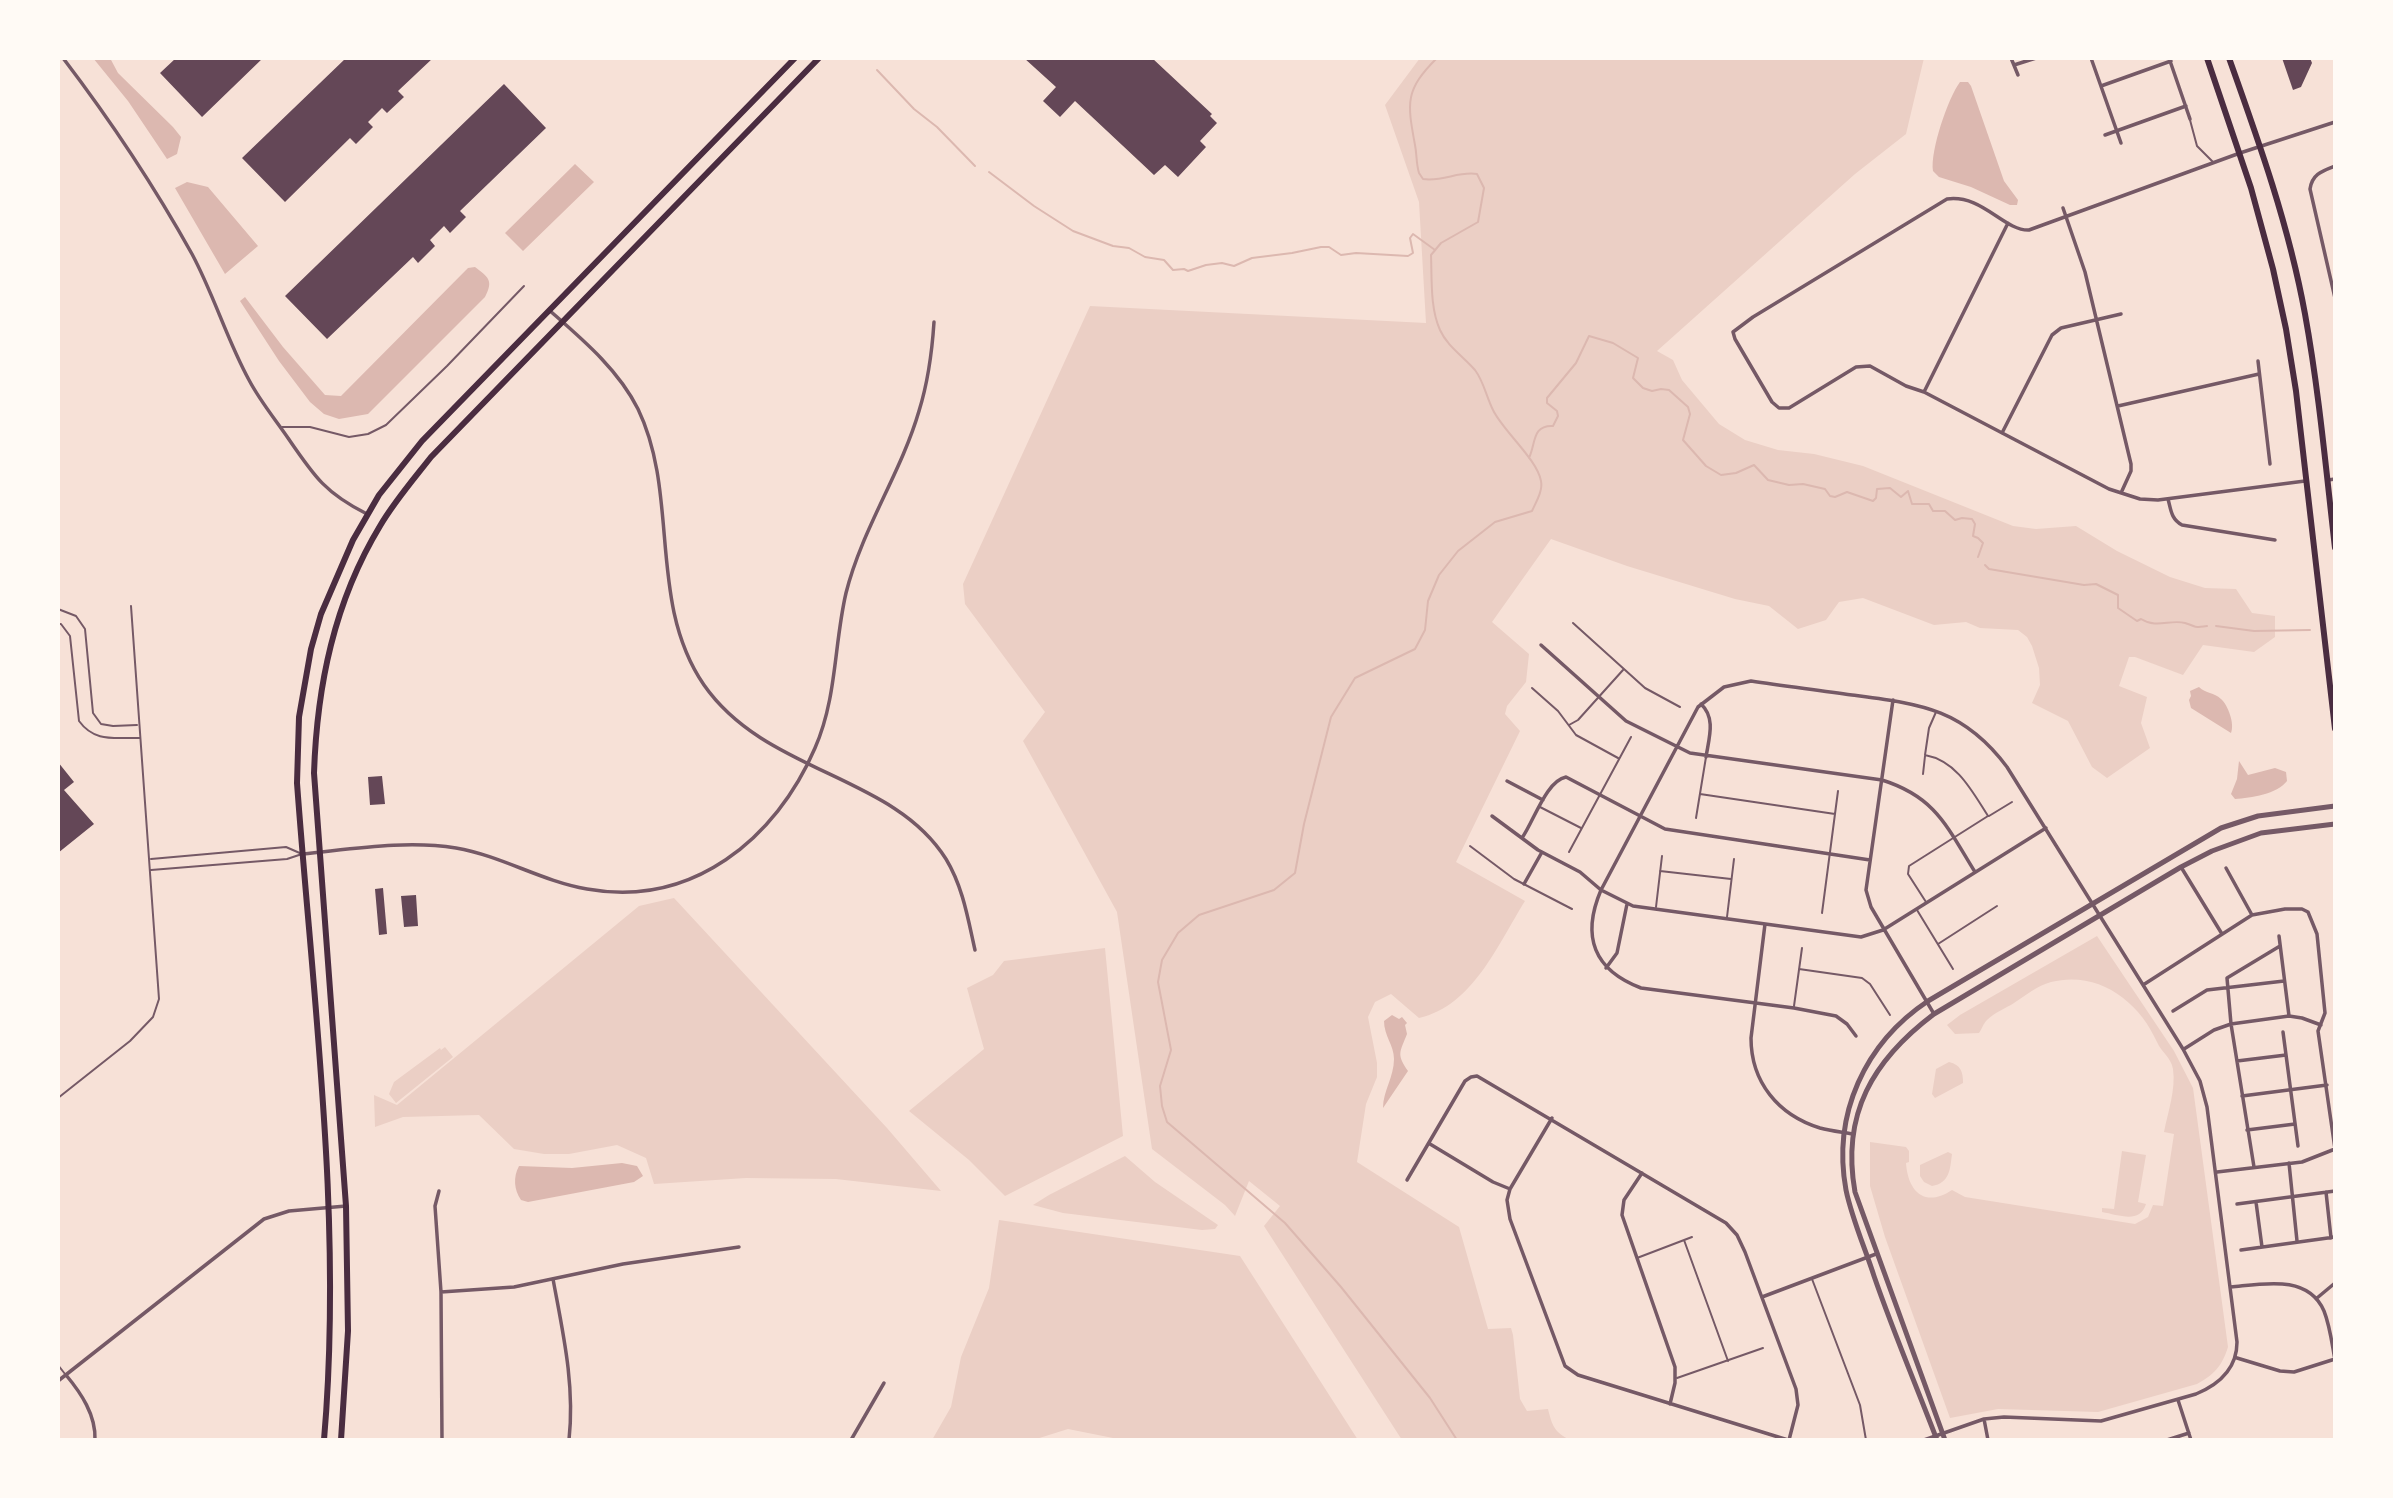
<!DOCTYPE html>
<style>
body{margin:0}
#map{position:relative;width:2393px;height:1498px;overflow:hidden;background:#f7e1d7;font-family:"Space Grotesk",sans-serif}
canvas{display:block}
.frame{position:absolute;inset:0;border:60px solid #fffaf5;pointer-events:none}
</style>
<div id="map">
<canvas width="2393" height="1498"></canvas>
<div class="frame"></div>
</div>
<script>
const ctx = document.querySelector('canvas').getContext('2d');
ctx.lineJoin = 'round';
function fillPath(path, color) {
  ctx.fillStyle = color;
  ctx.fill(path, 'evenodd');
}
function stroke(path, color, width, dash) {
  ctx.strokeStyle = color;
  ctx.lineWidth = width;
  ctx.lineCap = dash ? 'butt' : 'round';
  ctx.setLineDash(dash || []);
  ctx.stroke(path);
}
fillPath(new Path2D(`
 M1420,58H1924L1906,134L1855,174L1657,351L1673,360L1682,380L1719,424L1745,440L1778,450L1814,454L1863,466L2013,526L2036,529L2076,526L2117,551L2170,577L2205,588L2236,589L2252,613L2275,616V637L2254,652L2203,645L2183,675L2135,657H2129L2119,686L2147,697L2141,723L2150,748L2107,778L2092,767L2068,721L2032,703L2040,685L2039,668L2032,646L2027,637L2018,630L1980,628L1966,622L1934,625L1863,598L1839,602L1826,620L1798,629L1769,606L1735,599L1627,566L1551,539L1492,622L1529,654L1526,682L1507,706L1505,714L1520,731L1456,862L1525,901C1498,944 1473,1006 1419,1018L1391,994L1375,1002L1368,1017L1377,1063V1077L1366,1104L1357,1162L1459,1227L1488,1329L1511,1328L1513,1335L1520,1399L1527,1411L1548,1409C1552,1425 1554,1432 1570,1440H1402L1264,1226L1280,1206L1249,1181L1235,1216L1225,1205L1152,1149L1117,912L1023,741L1045,712L965,604L963,584L1090,306L1426,323L1419,202L1385,105Z
 M674,898L887,1128L941,1191L836,1179L746,1178L654,1184L646,1158L617,1145L569,1154H544L514,1149L479,1115L403,1117L375,1127L374,1095L397,1105L639,906Z
 M2097,936L2174,1051L2193,1088L2228,1347C2222,1366 2214,1375 2197,1384L2098,1412L1998,1409L1950,1418L1885,1237L1870,1186V1142L1906,1147L1909,1151V1162L1906,1163C1908,1192 1925,1208 1952,1190L1965,1197L2135,1224L2148,1217L2153,1205L2163,1206L2174,1134L2164,1132C2168,1112 2176,1089 2173,1069C2171,1057 2161,1052 2157,1042C2139,1001 2098,970 2051,982C2037,986 2026,995 2014,1003C2006,1008 1994,1013 1987,1020C1983,1024 1982,1029 1979,1033L1955,1034L1947,1025L1960,1015Z
 M1105,948L1123,1136L1005,1196L969,1160L909,1111L984,1049L967,988L993,975L1004,961Z
 M445,1047L453,1057L396,1103L389,1094L394,1082L440,1048L441,1050Z
 M1949,1062C1961,1065 1963,1072 1963,1083L1935,1098L1932,1094L1936,1069Z
 M2122,1151L2146,1155L2138,1202L2146,1204C2140,1224 2119,1215 2102,1212V1208L2114,1209Z
 M1948,1152L1952,1154C1950,1169 1950,1183 1932,1186L1924,1182L1920,1176V1165Z
 M1125,1156L1155,1182L1218,1225L1215,1229L1202,1230L1063,1213L1033,1205L1049,1195Z
 M999,1220L1240,1256L1358,1440H1123L1068,1429L1033,1440H932L951,1407L961,1357L989,1288Z`), '#ebcfc5');
fillPath(new Path2D(`
 M93,58H110L118,73L173,127L181,137L177,154L167,159L128,101Z
 M1960,82H1968L1971,86L2004,181L2018,200L2017,205H2010L1971,187L1939,177L1933,171C1930,151 1948,98 1960,82Z
 M575,164L594,182L523,251L505,233Z
 M187,182L208,187L258,246L225,274L175,188Z
 M475,267C488,277 494,280 485,297L368,414L339,419L324,414L310,402L279,361L240,301L245,297L283,347L325,395L341,396L468,268Z
 M2199,687C2206,694 2214,692 2221,699C2228,705 2235,724 2231,733L2191,708L2189,700L2191,696L2190,691Z
 M2239,761L2248,775L2275,768L2286,772L2287,781C2277,794 2251,798 2235,799L2231,794L2237,779Z
 M1392,1015L1399,1019L1402,1017L1407,1023L1405,1025L1407,1034C1400,1052 1396,1054 1408,1071L1383,1108C1383,1091 1394,1077 1394,1059C1394,1045 1384,1036 1384,1021Z
 M622,1163L637,1166L643,1176L634,1182L528,1202L521,1200C514,1190 513,1177 519,1166L572,1168Z`), '#dcb8b0');
stroke(new Path2D(`
 M1437,58C1405,90 1407,102 1415,145C1417,155 1416,163 1419,173L1423,179C1443,182 1458,171 1477,174L1484,188L1478,222L1441,243L1431,255C1432,279 1430,308 1440,330C1447,346 1464,357 1475,370C1484,382 1486,396 1493,410C1503,431 1537,459 1541,481C1543,491 1536,502 1532,511L1495,522L1458,551L1439,575L1428,601L1425,630L1415,649L1355,678L1331,717L1304,824L1295,873L1274,890L1199,915L1178,933L1162,960L1158,982L1171,1050L1160,1086L1162,1106L1167,1122L1285,1223L1341,1287L1430,1398L1457,1440
 M877,70L914,109L937,127L975,166
 M989,172L1034,206L1073,231L1113,246L1129,248L1145,257L1164,260L1173,270L1184,269L1188,271L1206,265L1222,263L1234,266L1252,258L1292,253L1321,247H1329L1341,255L1356,253L1408,256L1413,253L1410,238L1413,234L1435,250
 M1529,458C1536,443 1532,425 1553,426L1558,416L1557,411L1547,403V398L1576,363L1589,336L1613,343L1638,358L1633,378L1643,388L1652,391L1661,389L1669,390L1688,407L1690,414L1683,440L1706,466L1721,475L1736,473L1754,465L1768,480L1789,485L1803,484L1825,489L1830,496L1835,497L1847,492L1873,501L1876,498L1877,489L1890,488L1901,497L1908,491L1912,504H1929L1933,511H1945L1955,520L1962,518L1972,519L1975,524L1973,536L1978,538L1983,543L1978,557
 M1985,565L1989,569L2084,585L2096,584L2118,595V608L2137,621L2141,619C2157,629 2170,619 2185,623C2199,627 2191,628 2207,626
 M2216,626L2254,631L2310,630`), '#dcb8b0', 2);
fillPath(new Path2D(`
 M176,58H263L202,117L160,73Z
 M346,58H433L398,91L404,97L387,113L382,108L368,122L373,127L356,144L350,138L285,202L242,158Z
 M1024,58H1152L1212,114L1210,116L1217,123L1200,141L1206,147L1178,177L1165,165L1154,175L1075,101L1060,117L1043,101L1056,87Z
 M2282,58H2310L2312,63L2301,87L2293,90Z
 M504,84L546,128L460,211L466,217L450,233L444,226L430,240L435,246L418,263L413,257L327,339L285,296Z
 M58,762L74,782L64,790L94,824L58,853Z
 M382,776L385,804L370,805L368,777Z
 M383,888L387,934L379,935L375,889Z
 M416,895L418,926L404,927L401,896Z`), '#644757');
stroke(new Path2D(`
 M2190,120L2197,146L2213,162
 M282,427H310L349,437L368,434L386,425L447,366L524,286
 M58,609L76,616L85,629L93,713L101,724L113,726L137,725
 M1573,623L1645,688L1680,707
 M58,624H61L70,636L79,721C95,743 115,737 139,738
 M1532,688L1558,711L1576,735L1618,758
 M1569,725L1578,720L1623,670
 M1923,774L1925,756
 M1700,794L1835,814
 M1540,807L1581,828
 M1989,816L2012,802
 M1696,818L1706,757
 M1470,846L1514,879L1572,909
 M1569,852L1631,737
 M151,859L286,847L302,854L287,859L151,870
 M1660,871L1731,879
 M1926,902L1908,874L1909,866L1988,816C1972,791 1957,761 1925,755L1929,728L1936,712
 M1656,907L1662,856
 M1917,910L1953,969
 M1822,913L1838,791
 M1727,917L1734,859
 M1938,944L1997,906
 M1799,969L1862,978L1870,984L1890,1015
 M1794,1006L1802,948
 M58,1098L130,1041L153,1017L159,999L131,606
 M1684,1240L1728,1361
 M1637,1258L1692,1237
 M1812,1279L1860,1405L1866,1440
 M58,1365L65,1374
 M1677,1378L1763,1348`), '#755966', 2);
stroke(new Path2D(`
 M63,58C111,121 153,184 192,254C214,295 227,340 249,380C260,401 275,419 288,438C314,476 325,493 367,514
 M2011,58L2018,75
 M2091,58L2121,143
 M2169,58L2190,119
 M2014,65L2036,58
 M2101,86L2171,61
 M2105,135L2186,106
 M2335,166C2322,171 2312,174 2310,189L2335,298
 M2063,208L2085,272L2131,464V471L2121,493
 M549,310C582,339 618,369 638,409C680,496 647,602 704,685C766,774 893,774 946,859C963,887 968,919 975,950
 M2258,361L2270,464
 M1924,392L2008,223
 M2118,406L2259,374
 M2002,433L2052,335L2061,328L2121,314
 M2328,480L2335,479
 M2305,481L2158,500L2140,499L2109,489L1924,392L1906,386L1870,366L1856,367L1789,408H1779L1772,402L1735,339L1733,332L1753,317L1947,199C1982,194 2004,231 2029,230L2240,153L2335,122
 M2168,499C2171,510 2171,519 2182,525L2275,540
 M1541,645L1626,721L1690,753L1882,780C1936,797 1947,827 1975,872
 M1893,700L1866,890L1871,907L1934,1014
 M1701,704C1716,718 1709,738 1706,757
 M1507,781L1543,800
 M1492,816L1538,850L1580,872L1601,890L1633,906L1861,937L1883,930L2046,828
 M1522,838C1534,821 1546,781 1566,777L1665,829L1870,860
 M303,854C353,849 406,840 456,848C502,856 541,881 587,889C692,908 776,839 815,748C837,698 834,644 846,593C862,529 901,473 919,411C928,382 932,353 934,322
 M2181,867L2222,934
 M2226,868L2252,915
 M1524,884L1542,852
 M1765,924L1751,1038C1751,1082 1778,1115 1820,1128C1831,1131 1842,1132 1853,1134
 M2279,936L2289,1016
 M1606,968L1617,953L1627,904
 M2143,985L2252,915L2285,909H2302L2308,912L2317,934L2325,1013L2318,1031L2335,1149
 M2173,1011L2207,990L2284,981
 M2283,1032L2298,1146
 M1856,1036L1847,1024L1836,1016L1794,1008L1641,988C1594,970 1581,937 1601,890L1698,707L1724,687L1751,681C1784,686 1818,690 1852,695C1920,704 1963,708 2007,767L2183,1049L2200,1081L2207,1107L2237,1342C2237,1368 2220,1384 2196,1394L2101,1421L2004,1417L1984,1419L1924,1440
 M2184,1049L2214,1030L2231,1024L2289,1016L2302,1018L2321,1025
 M2237,1061L2286,1055
 M2242,1096L2327,1085
 M1552,1118L1510,1189L1507,1200L1510,1219L1565,1366L1578,1375L1788,1440
 M2247,1130L2295,1124
 M1430,1144L1493,1182L1510,1189
 M2289,1163L2297,1241
 M2254,1167L2231,1024L2227,978L2280,946
 M2217,1172L2302,1162L2335,1149
 M1642,1173L1624,1200L1622,1215L1675,1367V1383L1670,1404
 M1407,1180L1465,1081L1471,1077L1477,1076L1726,1223L1737,1235L1745,1252L1796,1389L1798,1405L1789,1440
 M439,1191L435,1206L441,1292L442,1440
 M2326,1192L2331,1238
 M2256,1202L2262,1247
 M2237,1204L2335,1191
 M2241,1250L2335,1237
 M553,1279C563,1333 575,1385 569,1440
 M2231,1287C2263,1284 2308,1274 2324,1311C2330,1326 2332,1344 2335,1360
 M441,1292L514,1287L623,1264L739,1247
 M1762,1297L1876,1254
 M2317,1298L2335,1283
 M2237,1358L2280,1371L2294,1372L2335,1359
 M66,1375C81,1393 96,1415 95,1440
 M58,1381L264,1219L289,1211L346,1206
 M2178,1400L2191,1440
 M1984,1419L1988,1440
 M851,1440L884,1383
 M2167,1440L2189,1433`), '#755966', 3.5);
stroke(new Path2D(`
 M1937,1440C1916,1385 1893,1331 1874,1276C1865,1248 1852,1219 1846,1190C1832,1114 1865,1043 1928,1001L2221,828L2258,816L2335,806
 M1945,1440L1855,1192C1841,1114 1873,1060 1934,1014L2181,867L2212,851L2261,833L2335,824`), '#755966', 5);
stroke(new Path2D(`
 M2207,58L2251,188L2273,269L2286,329L2296,391L2335,729
 M2229,58C2259,142 2289,226 2305,314C2319,391 2326,470 2335,548
 M324,1440C343,1221 313,1001 297,783L299,717L311,649L321,614L353,540L379,495L422,441L795,58
 M341,1440L348,1331L346,1206L314,773C317,686 334,602 380,526C394,502 413,480 431,457L819,58`), '#4a2c40', 6);
</script>
